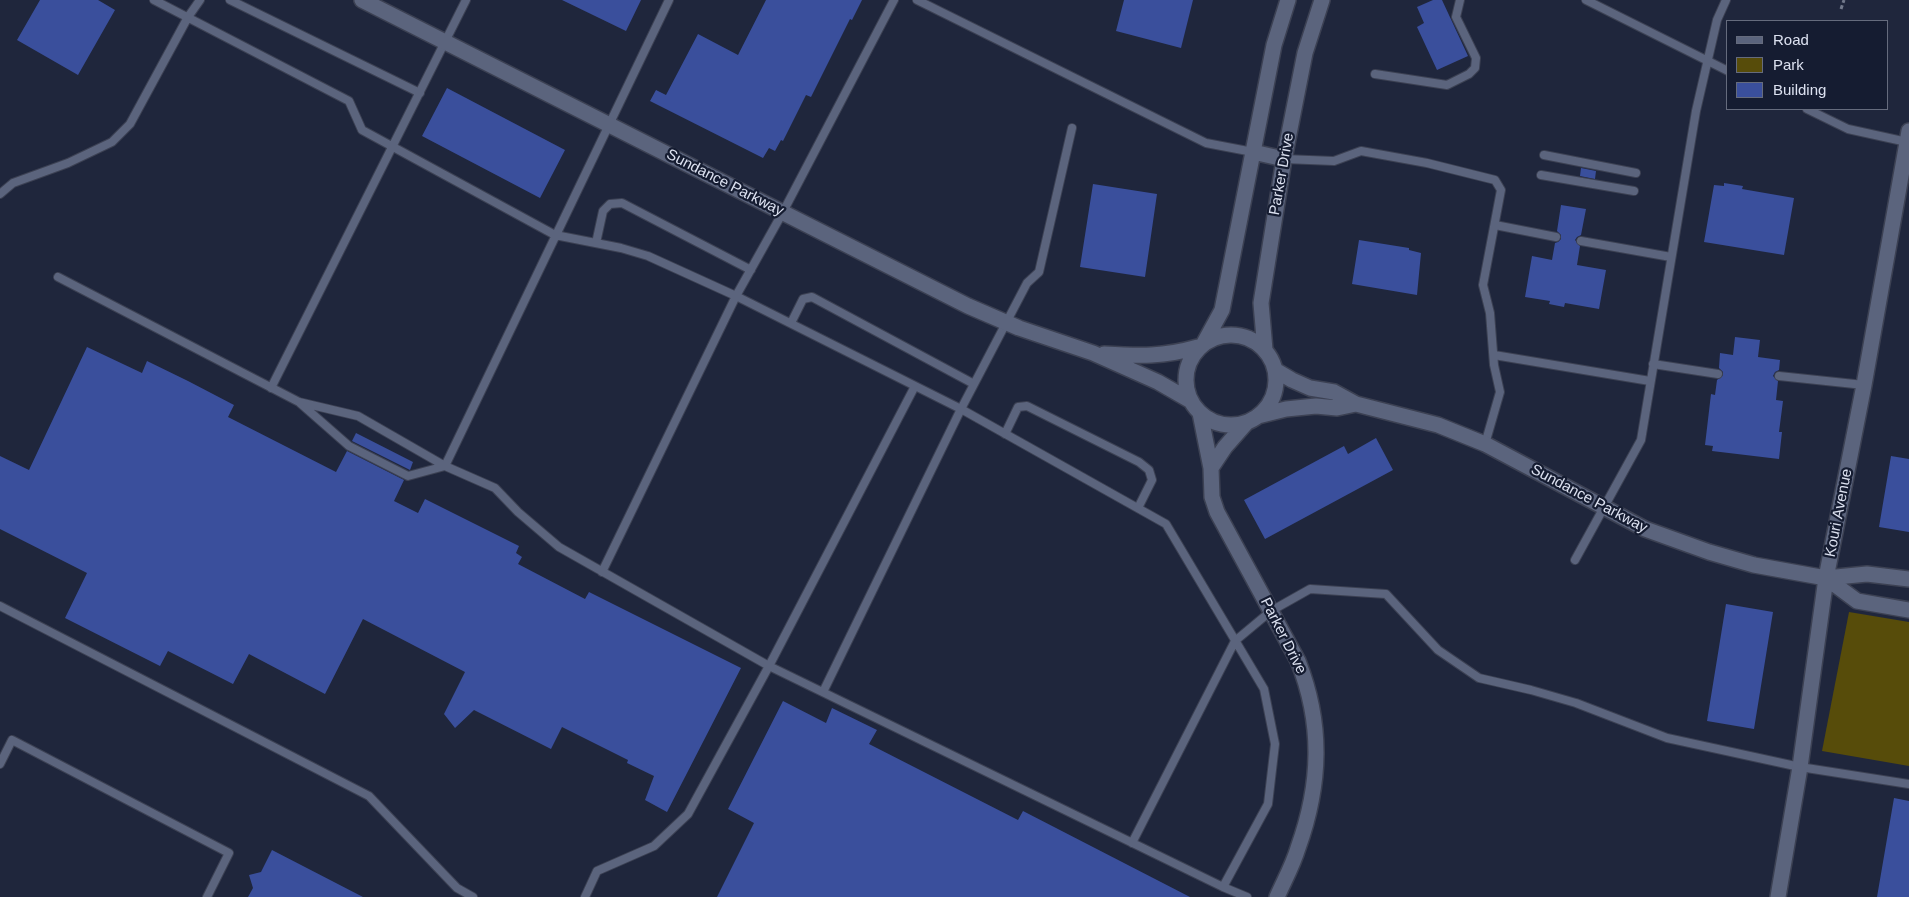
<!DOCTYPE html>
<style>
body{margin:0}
#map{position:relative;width:1909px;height:897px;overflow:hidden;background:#1f263c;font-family:Arial,sans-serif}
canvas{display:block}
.legend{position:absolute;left:1726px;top:20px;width:162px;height:90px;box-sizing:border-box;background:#151c31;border:1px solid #656b7d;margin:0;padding:6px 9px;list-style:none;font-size:15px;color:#dce1f0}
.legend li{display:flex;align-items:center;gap:10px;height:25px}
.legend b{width:25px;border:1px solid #656b7d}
</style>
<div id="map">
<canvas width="1909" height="897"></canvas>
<ul class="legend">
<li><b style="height:6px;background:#5b647d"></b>Road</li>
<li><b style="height:14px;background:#574c0a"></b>Park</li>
<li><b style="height:14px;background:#3a4f9c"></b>Building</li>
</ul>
</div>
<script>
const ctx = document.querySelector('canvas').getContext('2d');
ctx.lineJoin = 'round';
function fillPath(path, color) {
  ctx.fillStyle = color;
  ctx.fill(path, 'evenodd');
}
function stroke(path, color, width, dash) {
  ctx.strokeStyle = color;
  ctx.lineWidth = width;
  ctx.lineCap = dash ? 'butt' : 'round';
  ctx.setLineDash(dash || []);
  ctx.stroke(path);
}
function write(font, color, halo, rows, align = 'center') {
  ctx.font = font + ' Arial,sans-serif';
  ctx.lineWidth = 4.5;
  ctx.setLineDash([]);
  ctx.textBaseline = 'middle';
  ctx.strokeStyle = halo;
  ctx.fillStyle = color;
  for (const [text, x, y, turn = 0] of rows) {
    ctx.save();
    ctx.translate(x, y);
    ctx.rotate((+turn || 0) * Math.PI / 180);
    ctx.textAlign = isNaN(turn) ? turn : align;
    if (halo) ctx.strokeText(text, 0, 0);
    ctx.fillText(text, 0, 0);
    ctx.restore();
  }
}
fillPath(new Path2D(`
 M1849,612L1909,622V766L1822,751Z`), '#574c0a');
fillPath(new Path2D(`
 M40,0H98L115,10L78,75L17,40Z
 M562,0H641L626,31Z
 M766,0H862L852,20L850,19L811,97L806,95L783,141L781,140L775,151L769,148L763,158L650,101L656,90L666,95L698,34L738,55Z
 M1124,0H1193L1181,48L1116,31Z
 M1433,0H1442L1468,56L1437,70L1417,27L1424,23L1417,7Z
 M447,88L565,150L540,198L422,136Z
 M1581,168L1596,171L1595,179L1580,176Z
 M1724,183L1743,186L1742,189L1794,198L1784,255L1704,242L1714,185L1724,186Z
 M1093,184L1157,194L1145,277L1080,267Z
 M1561,205L1586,209L1581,235L1577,237L1575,240L1580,246L1577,265L1606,270L1599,309L1565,303L1564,307L1549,304L1550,301L1525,297L1532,256L1552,260L1555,243L1558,242L1561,239V235L1557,231Z
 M1359,240L1409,248V250L1421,253L1417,295L1352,284Z
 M1735,337L1760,340L1758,357L1780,360L1779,370L1775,372L1773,376L1778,381L1776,400L1783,401L1779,432H1782L1779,459L1712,451L1713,446L1705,445L1711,394L1715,395L1717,380L1723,375V372L1719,368L1720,353L1733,355Z
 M87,347L142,373L147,361L188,381L234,405L228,417L336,472L347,451L404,480L394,501L418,513L425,499L519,546L516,553L522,557L518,564L585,599L589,592L741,668L667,812L645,800L654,776L627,763L628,760L562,727L551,749L474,710L455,728L444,714L465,672L363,619L325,694L249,654L233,684L168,651L160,666L65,618L87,573L0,529V456L29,470Z
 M356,433L413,462L410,470L352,441Z
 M1376,438L1393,470L1265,539L1244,500L1344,446L1348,454Z
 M1891,456L1909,459V532L1879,527Z
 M1726,604L1773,612L1754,729L1707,721Z
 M783,701L826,723L832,708L877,730L869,744L1018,820L1023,811L1190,897H717L754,823L728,809Z
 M1894,798L1909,801V897H1877Z
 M272,850L363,897H248L253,888L249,875L261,872Z`), '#3a4f9c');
const service = new Path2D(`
 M154,0L349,101L362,130L555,235L621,248L648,256L736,296L961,409L1166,524L1264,689L1275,744L1268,804L1223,887
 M230,0L420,93
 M917,0L1206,143L1253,152
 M1586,0L1728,71
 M1375,74L1447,85L1469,74L1475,68L1476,58L1456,17L1460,0
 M1807,109L1848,129L1907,142
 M1544,155L1636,173
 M1284,159L1334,161L1361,151L1427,163L1495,180L1501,190L1483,285L1490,313L1494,365L1500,392L1485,444
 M1541,175L1634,191
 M0,194L13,183L68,163L112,142L130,124L188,17L200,0
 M1495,225L1556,237
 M1581,241L1671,257
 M596,243L603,211L610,204L622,203L751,270
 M58,277L299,402L358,416L445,466L495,488L518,512L559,547L769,666L1223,887L1247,897
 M791,323L803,299L812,297L974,384
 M1494,355L1650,381
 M1653,364L1718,374
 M1779,376L1864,385
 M271,388L466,0
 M300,403L349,446L408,476L445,466L669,0
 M1005,434L1018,407L1027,406L1139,462L1149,470L1152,480L1138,508
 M1575,560L1641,440L1696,111L1717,20L1726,0
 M602,572L736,296L783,212L894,0
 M0,606L369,796L457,888L473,897
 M823,692L961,409L1027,283L1039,272L1072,128
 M0,764L12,740L229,853L207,897
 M1132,843L1235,641L1271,611L1310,589L1386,594L1438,650L1479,678L1531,690L1576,703L1667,738L1800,767L1909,784
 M585,897L597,871L654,846L688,814L769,666L915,386`);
const minor = new Path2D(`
 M362,0L968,306L1019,328L1093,353L1158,382L1191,401
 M1253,152L1284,159
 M1186 380a45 45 0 1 1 90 0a45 45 0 1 1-90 0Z
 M1204,343L1222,310L1274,45L1288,0
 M1265,350L1261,303L1284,159L1305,53L1322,0
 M1104,354C1140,356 1163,357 1198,347
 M1275,370L1292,380L1310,388L1334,392L1356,404L1438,425L1485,444L1645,529L1709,552L1754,565L1826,578L1867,574L1909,579
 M1200,413L1211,468L1212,497L1217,512L1298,661C1323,724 1321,784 1298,848C1293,865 1284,881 1277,897
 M1258,416L1286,409L1316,406L1337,408L1356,404
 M1211,468L1225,447L1247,422
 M1826,578L1857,601L1909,610
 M1778,897L1800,767L1826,578L1864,385L1909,131`);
stroke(service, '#3c4153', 10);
stroke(minor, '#3c4153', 18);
stroke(new Path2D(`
 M1841,9L1844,0`), '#72798b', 3, [4, 2.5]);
stroke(service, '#5b647d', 8);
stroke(minor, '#5b647d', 15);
write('15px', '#dce1f0', '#151c31', [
 ["Parker Drive",1282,174,-80],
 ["Sundance Parkway",725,183,27],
 ["Sundance Parkway",1589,499,28],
 ["Kouri Avenue",1839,513,-79],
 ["Parker Drive",1283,636,63]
]);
</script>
